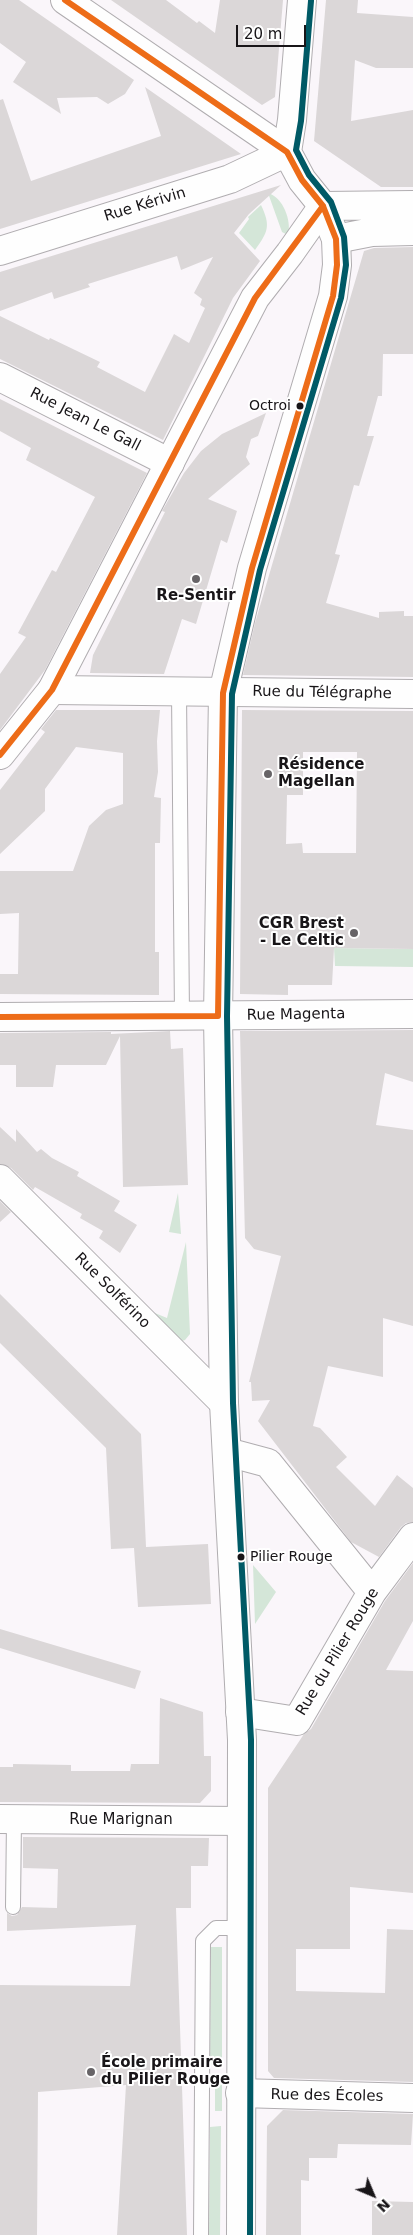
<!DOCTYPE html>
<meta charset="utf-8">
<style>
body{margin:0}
#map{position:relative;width:413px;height:2235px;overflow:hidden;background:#faf6fa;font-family:"DejaVu Sans",sans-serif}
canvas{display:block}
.north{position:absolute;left:348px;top:2170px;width:50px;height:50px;-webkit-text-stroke:4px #fff;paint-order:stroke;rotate:135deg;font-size:14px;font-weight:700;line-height:20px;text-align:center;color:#181518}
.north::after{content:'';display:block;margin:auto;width:18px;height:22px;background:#181518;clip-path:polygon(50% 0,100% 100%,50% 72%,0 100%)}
.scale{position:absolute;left:236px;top:25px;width:70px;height:22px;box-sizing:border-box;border:2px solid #181518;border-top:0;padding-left:6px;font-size:15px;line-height:18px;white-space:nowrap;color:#181518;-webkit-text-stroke:4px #fff;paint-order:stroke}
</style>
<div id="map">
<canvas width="413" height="2235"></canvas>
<div class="north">N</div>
<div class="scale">20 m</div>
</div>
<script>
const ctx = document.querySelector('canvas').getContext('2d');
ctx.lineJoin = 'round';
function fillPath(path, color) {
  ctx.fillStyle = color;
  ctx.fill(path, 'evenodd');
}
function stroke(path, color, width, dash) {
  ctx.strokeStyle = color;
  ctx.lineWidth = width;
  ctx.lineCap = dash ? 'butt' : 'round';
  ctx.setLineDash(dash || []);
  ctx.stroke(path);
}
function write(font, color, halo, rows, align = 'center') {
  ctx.font = font + ' "DejaVu Sans",sans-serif';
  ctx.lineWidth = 4;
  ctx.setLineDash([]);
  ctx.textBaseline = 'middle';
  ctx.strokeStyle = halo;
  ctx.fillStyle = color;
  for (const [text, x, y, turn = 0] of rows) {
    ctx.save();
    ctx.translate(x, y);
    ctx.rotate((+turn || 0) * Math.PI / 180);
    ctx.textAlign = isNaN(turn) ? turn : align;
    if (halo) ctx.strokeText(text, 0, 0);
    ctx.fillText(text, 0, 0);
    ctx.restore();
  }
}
fillPath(new Path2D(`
 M268,193C283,197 292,221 288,235L282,232Z
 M261,205C271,226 268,232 255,250L239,233L249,219L248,217Z
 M334,948L413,949V967L335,966Z
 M178,1193L181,1234L169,1232Z
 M186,1242L190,1334L185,1340L179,1342L150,1311L167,1318Z
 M253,1565L276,1592L255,1624Z
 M211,1947H222V2065L210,2064Z
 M215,2082H222V2111H215Z
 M221,2126L220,2235H209L210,2127Z`), '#d4e6d8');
fillPath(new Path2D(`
 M0,0H19L134,80L125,94L108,104L97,97L57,98L61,114L13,82L26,62L0,43Z
 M111,0H166L197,23L199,21L215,33L220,0H283L275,97L262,105Z
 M326,0H358L357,13L413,17V68H376L355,60L351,121L413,110V187H381L314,141Z
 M145,87L241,154L0,229V100L3,99L31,181L161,136Z
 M281,185L249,214L234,233L260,261L233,298L163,440L0,359V316L49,340L50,338L100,362L97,367L145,392L174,334L189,343L205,308L200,305L202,299L194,293L213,257L181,270L177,256L88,284L90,287L54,299L52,292L0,311V272Z
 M413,247V354H383L382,396H378L367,436H374L359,486L354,485L335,554L340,555L326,603L379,618V612L404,611V616H413V677L243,675L255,623L364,251L374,248Z
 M0,399L147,473L45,670L0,730V674L26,637L18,633L52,570L56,572L95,497L26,460L31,448L0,431Z
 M266,413L258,436L251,439L246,457L250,464L208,499L237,511L227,543L221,540L196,624L182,619L164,674L90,673L93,655L165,512L162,511L184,473L201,451L222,434Z
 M56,710H160L157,741L158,772L154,797L161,798L160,843H155V952H159V995L0,994V974H18L19,913L0,914V871H73L89,826L106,810L123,804V753L76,747L45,789V811L0,854V790L45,732L41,729Z
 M242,710L413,711V949L334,948L332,985H288V995L240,994ZM303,752H357L356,853H303L302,843L286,844L287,795H303Z
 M413,1030V1082L385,1073L376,1125L413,1130V1326L383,1318V1377L328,1366L313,1426L320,1428L347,1457L336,1467L375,1506L397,1475L413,1488V1522L406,1523L401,1527L379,1557L351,1542L258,1421L270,1400L252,1401L251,1382H249L281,1256L254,1249L245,1238L240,1031Z
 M170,1031L171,1049L183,1048L188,1185L123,1187L120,1036L106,1065H56L53,1087H16V1065H0V1033L111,1032V1034Z
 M0,1127L16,1142V1129L37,1152L41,1149L52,1158L79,1172L77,1176L120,1201L114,1211L137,1225L120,1253L99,1238L103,1231L80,1218L82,1214L35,1187L33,1190L11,1168L0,1164Z
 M0,1201L11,1212L0,1222Z
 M0,1294L141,1434L146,1547L208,1544L211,1604L138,1607L134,1548L111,1549L106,1448L0,1343Z
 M413,1563V1621L386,1670L413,1671V1893L350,1887V1949H296V1991L385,1993L387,1929L413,1930V2082L274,2078L268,2071V1788L304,1734L311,1729L385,1601Z
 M0,1629L141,1671L135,1689L0,1648Z
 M160,1698L203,1712L204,1756H211V1791L200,1803L0,1802V1767H13V1764L71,1765V1771H130L131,1764H159Z
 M23,1837L209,1838L208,1866H191V1908H176L187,2235H117L126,2085L38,2092L37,2235H0V1985L130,1986L136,1925L7,1931V1913L12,1916L17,1915L22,1907L57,1908L58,1869L23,1868Z
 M283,2110L413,2114L411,2145L338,2144L337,2158H309V2181L301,2180V2235H266L267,2126Z
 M372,2201L413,2202V2235H372Z`), '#dbd7d8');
const service = new Path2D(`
 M179,692L182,1016
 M13,1907L14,1819
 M201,2235L203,1941L216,1928H241`);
const minor = new Path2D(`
 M0,251L230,179L287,152
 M0,377L170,463
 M52,690L413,694
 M0,1017L413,1014
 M0,1179L224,1403
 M227,1452L268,1463L372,1592
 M240,1712L297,1721L372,1592L413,1537
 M0,1819L241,1821
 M240,2093L413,2098`);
const tertiary = new Path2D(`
 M65,0L287,152
 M336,239L372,232L413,231
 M0,755L52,690L255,298L290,253L323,206L413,205`);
const secondary = new Path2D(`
 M241,2235L242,1740L224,1403L218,1016L223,693L252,568L333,296L337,265L336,239L323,206L302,180L287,152L292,120L302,0`);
stroke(service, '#b0adb0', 16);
stroke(minor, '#b0adb0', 30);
stroke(tertiary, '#b0adb0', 30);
stroke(secondary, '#b0adb0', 30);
stroke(service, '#fefefe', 14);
stroke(minor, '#fefefe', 28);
stroke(tertiary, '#fefefe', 28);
stroke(secondary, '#fefefe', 28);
stroke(new Path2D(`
 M0,755L52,690L255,298L323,206
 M0,1017L218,1016L223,693L252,568L333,296L337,265L336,239L323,206L302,180L287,152L65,0`), '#ed6c18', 6);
stroke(new Path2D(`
 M250,2235L251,1740L233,1403L227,1016L232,694L260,570L341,298L346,265L344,237L331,202L309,175L296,150L301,121L311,1`), '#005a66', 6);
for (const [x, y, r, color] of [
 [300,406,4.5,"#181518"],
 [196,579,5,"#676467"],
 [268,774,5,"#676467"],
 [354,933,5,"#676467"],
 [241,1557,4.5,"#181518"],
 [91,2072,5,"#676467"]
]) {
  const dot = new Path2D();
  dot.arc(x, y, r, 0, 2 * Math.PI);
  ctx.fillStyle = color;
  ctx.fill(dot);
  stroke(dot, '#fff', 2);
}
write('14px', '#181518', '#fff', [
 ["Octroi",291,406],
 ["Pilier Rouge",250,1557,"left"]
], 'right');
write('15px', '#181518', '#fff', [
 ["Rue Kérivin",145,205,-17],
 ["Rue Jean Le Gall",85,420,27],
 ["Rue du Télégraphe",322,693,1],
 ["Rue Magenta",296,1015,-1],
 ["Rue Solférino",112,1291,45],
 ["Rue du Pilier Rouge",338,1652,-59],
 ["Rue Marignan",121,1820],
 ["Rue des Écoles",327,2096,1]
]);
write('bold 15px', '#181518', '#fff', [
 ["Re-Sentir",196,596,"center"],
 ["Résidence",278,765],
 ["Magellan",278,782],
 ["CGR Brest",344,924,"right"],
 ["- Le Celtic",344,941,"right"],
 ["École primaire",101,2063],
 ["du Pilier Rouge",101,2080]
], 'left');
</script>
